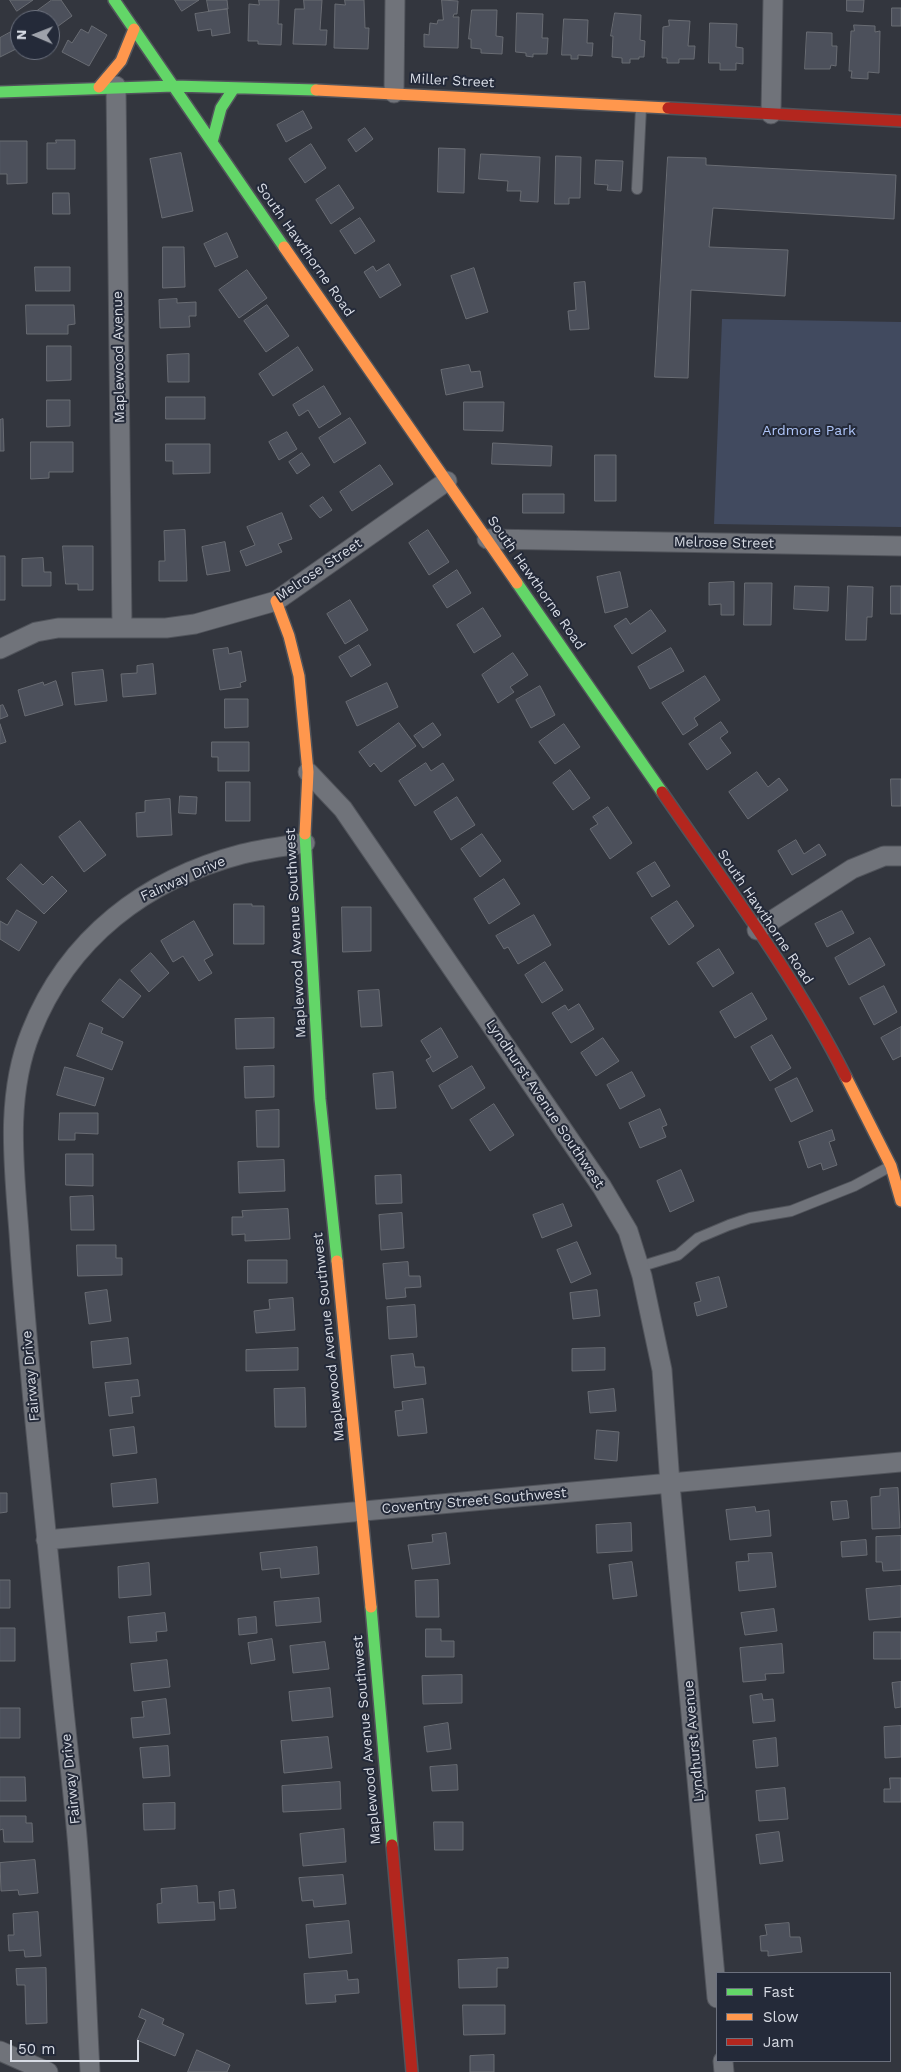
<!DOCTYPE html>
<style>
body{margin:0}
#map{position:relative;width:901px;height:2072px;overflow:hidden;background:#33363e;font-family:"Work Sans",sans-serif}
canvas{display:block}
.legend{position:absolute;left:716px;top:1972px;width:175px;height:90px;box-sizing:border-box;background:#242a39;border:1px solid #6c717e;margin:0;padding:6px 9px;list-style:none;font-size:15px;color:#d8dce5}
.legend li{display:flex;align-items:center;gap:10px;height:25px}
.legend b{width:25px;border:1px solid #6c717e}
.north{position:absolute;left:10px;top:10px;width:50px;height:50px;box-sizing:border-box;background:#242a39;border:1px solid #6c717e;border-radius:50%;rotate:271deg;font-size:14px;font-weight:700;line-height:20px;text-align:center;color:#d8dce5}
.north::after{content:'';display:block;margin:auto;width:18px;height:22px;background:#9ea2ab;clip-path:polygon(50% 0,100% 100%,50% 72%,0 100%)}
.scale{position:absolute;left:10px;top:2040px;width:129px;height:22px;box-sizing:border-box;border:2px solid #d8dce5;border-top:0;padding-left:6px;font-size:15px;line-height:18px;white-space:nowrap;color:#d8dce5;-webkit-text-stroke:4px #242a39;paint-order:stroke}
</style>
<div id="map">
<canvas width="901" height="2072"></canvas>
<ul class="legend">
<li><b style="height:6px;background:#63d668"></b>Fast</li>
<li><b style="height:6px;background:#ff974d"></b>Slow</li>
<li><b style="height:6px;background:#b3261e"></b>Jam</li>
</ul>
<div class="north">N</div>
<div class="scale">50 m</div>
</div>
<script>
const ctx = document.querySelector('canvas').getContext('2d');
ctx.lineJoin = 'round';
function fillPath(path, color) {
  ctx.fillStyle = color;
  ctx.fill(path, 'evenodd');
}
function stroke(path, color, width, dash) {
  ctx.strokeStyle = color;
  ctx.lineWidth = width;
  ctx.lineCap = dash ? 'butt' : 'round';
  ctx.setLineDash(dash || []);
  ctx.stroke(path);
}
function write(font, color, halo, rows, align = 'center') {
  ctx.font = font + ' "Work Sans",sans-serif';
  ctx.lineWidth = 4;
  ctx.setLineDash([]);
  ctx.textBaseline = 'middle';
  ctx.strokeStyle = halo;
  ctx.fillStyle = color;
  for (const [text, x, y, turn = 0] of rows) {
    ctx.save();
    ctx.translate(x, y);
    ctx.rotate((+turn || 0) * Math.PI / 180);
    ctx.textAlign = isNaN(turn) ? turn : align;
    if (halo) ctx.strokeText(text, 0, 0);
    ctx.fillText(text, 0, 0);
    ctx.restore();
  }
}
fillPath(new Path2D(`
 M722,319L901,322V527L714,524Z`), '#414a5f');
const building = new Path2D(`
 M10,0H33L17,11Z
 M52,0H61L72,16L50,32V20H37L33,14Z
 M175,0H199L182,11Z
 M207,0H227L228,9L209,11Z
 M259,0H279L278,24H282L281,45L258,44V41H248L249,4L259,5Z
 M304,0H322L320,30H327L326,45L293,44L295,9H304Z
 M345,0H364L365,28H369L368,49L334,48L335,4L345,5Z
 M442,0L458,1L457,14H454L453,17H459L458,48L424,47V34L429,35L430,23L437,24L438,20H443Z
 M847,0H864L863,12L847,11Z
 M892,8H901V26H892Z
 M227,9L230,33L212,36L211,29L198,31L195,14Z
 M472,10H497L496,36L503,37L502,54L481,53V49L471,48V39H469Z
 M517,13L543,14L542,38H548L547,54H533V57L526,56V53L516,52Z
 M615,13L641,15L640,40L645,41L644,57H639V59H630V63H622V58L612,57L613,36H611Z
 M564,19L588,20L587,43H593L592,56L578,55V59H571V55H562Z
 M669,20L690,21L688,46H695L694,59H679V63H667V58H662L663,27L669,26Z
 M710,23L737,24L736,47L743,48V64L736,63V70H720V63H709Z
 M854,25L875,26V32L880,31L879,73L868,72V79L851,78L852,71H849L851,31H854Z
 M92,26L107,35L89,66L62,52L68,40L72,43L81,29L88,33Z
 M20,27V47L0,57V38Z
 M807,32L832,33V46H837L836,66L831,65L830,69H805Z
 M303,111L312,128L286,142L277,125Z
 M365,128L373,139L356,152L348,140Z
 M56,140H75V169H47V143H56Z
 M0,141H27V183L7,184V174H0Z
 M311,144L326,168L305,183L289,159Z
 M439,148L465,149L464,193L438,192Z
 M181,153L193,211L162,218L150,159Z
 M481,154L540,157L538,202L520,201L521,191H507L508,181L479,179Z
 M556,156L581,157L580,198H569V204H555Z
 M668,157L706,158V165L896,175L894,219L713,208L709,247L788,250L785,296L691,290L688,378L655,377Z
 M596,160L623,161L621,191L607,190L608,185L595,184Z
 M339,185L354,208L331,224L316,200Z
 M53,193H69L70,214H53Z
 M360,218L375,241L355,254L340,231Z
 M227,233L238,257L215,267L204,244Z
 M163,247H184L185,287L163,288Z
 M389,264L401,285L380,298L364,272L373,266L376,271Z
 M35,267H70V291H36Z
 M474,268L488,312L466,319L451,276Z
 M247,270L267,298L239,318L219,290Z
 M585,282L589,329L570,330L568,311L576,310L574,283Z
 M177,299V303L196,302V316H189L190,327L160,328L159,300Z
 M26,305H74L75,324L68,325V334H27Z
 M267,305L289,336L266,352L244,321Z
 M47,346H71V380L47,381Z
 M298,347L313,370L273,396L259,374Z
 M189,354V382H168L167,355Z
 M469,365L471,372L480,371L483,387L446,395L441,370Z
 M324,386L341,414L319,428L308,410L299,416L293,405Z
 M166,397H205V419H166Z
 M47,400H70V426L47,427Z
 M464,402H504L503,431L464,430Z
 M350,418L366,443L334,463L319,438Z
 M3,419L4,451H0V420Z
 M287,432L297,449L279,460L269,442Z
 M31,442H73V472H49V478L31,479Z
 M493,443L552,446L551,466L492,464Z
 M166,444H210V473L173,474V461H166Z
 M302,453L310,465L297,474L289,462Z
 M595,455H616V501H595Z
 M380,465L393,484L352,511L340,492Z
 M523,494H564V513H523Z
 M323,497L332,510L320,518L310,506Z
 M282,513L292,539L278,544L282,552L246,566L240,551L255,545L247,527Z
 M185,530L187,581H159V561H165L164,531Z
 M428,530L449,562L429,575L409,543Z
 M225,542L230,571L207,575L202,547Z
 M63,546H93V590H78V584H66Z
 M0,556H5V600H0Z
 M43,558L44,572H51V586H22V559Z
 M457,570L471,593L447,608L433,586Z
 M620,572L628,607L605,613L597,577Z
 M734,582V615H721V604L709,605V583Z
 M745,583H772L771,625H744Z
 M795,586L829,587L828,611L794,609Z
 M848,586L873,587L872,617H867L866,640H846Z
 M891,586H901V614H891Z
 M350,600L368,630L345,644L327,614Z
 M483,608L501,636L474,653L457,625Z
 M651,610L666,631L632,654L614,626L626,618L630,624Z
 M359,645L371,665L351,677L339,657Z
 M228,648L229,654L241,651L246,681L240,683L241,687L220,690L213,650Z
 M671,648L684,671L650,689L638,667Z
 M513,653L528,675L510,687L514,692L498,703L482,675Z
 M153,664L156,694L123,697L121,674L137,673V666Z
 M103,670L107,701L75,705L72,673Z
 M705,676L720,700L694,718L698,725L683,735L662,703Z
 M56,681L63,705L25,716L18,690L43,682L44,685Z
 M387,683L398,707L357,726L346,702Z
 M540,686L555,715L531,728L516,700Z
 M225,699H248V727L225,728Z
 M3,705L8,716L0,719V706Z
 M721,722L728,732L720,738L731,753L707,770L689,744Z
 M399,723L416,746L381,772L374,763L370,767L359,752Z
 M433,723L441,735L423,748L414,736Z
 M0,724L6,742L0,744Z
 M564,724L580,747L555,764L539,742Z
 M212,742H249V771H218V757H212Z
 M426,763L431,771L443,763L454,780L415,806L399,781Z
 M570,770L590,798L573,810L553,783Z
 M757,772L768,787L779,778L788,790L748,819L729,792Z
 M891,779H901V806H892Z
 M226,782H250V821H226Z
 M180,796L197,797L196,814L179,813Z
 M457,797L475,825L451,840L434,812Z
 M170,799L172,835L137,837L136,813L145,812V801Z
 M608,807L632,843L610,859L590,829L598,824L593,817Z
 M80,821L106,855L84,872L59,837Z
 M482,834L501,861L480,877L461,849Z
 M796,840L804,854L819,844L826,855L792,875L778,851Z
 M655,862L670,886L652,897L637,873Z
 M21,864L43,885L52,876L67,891L44,914L7,879Z
 M504,879L520,904L489,924L474,899Z
 M677,901L694,926L669,945L651,918Z
 M234,904H252V906H264V944H234Z
 M342,907H371V951L343,952Z
 M17,910L37,922L19,951L0,939V921L7,925Z
 M842,911L854,933L827,947L815,924Z
 M534,915L551,945L518,964L508,947L504,949L496,936Z
 M194,921L213,955L204,960L212,973L199,981L183,956L173,962L161,941Z
 M870,938L885,965L849,985L835,958Z
 M719,949L734,973L713,987L697,963Z
 M151,953L169,973L149,992L131,971Z
 M545,962L563,990L542,1003L525,975Z
 M120,979L141,996L123,1018L102,1001Z
 M884,986L897,1012L874,1025L860,998Z
 M379,990L382,1026L361,1027L358,991Z
 M752,993L767,1019L735,1038L720,1012Z
 M579,1004L594,1029L571,1043L552,1013L565,1005L568,1010Z
 M274,1018V1048L236,1049L235,1019Z
 M90,1023L103,1028L101,1033L123,1042L112,1070L77,1056Z
 M901,1027V1056L893,1060L881,1038Z
 M441,1028L458,1057L433,1072L426,1060L431,1057L421,1041Z
 M772,1035L791,1068L770,1081L751,1047Z
 M603,1038L619,1061L596,1076L581,1053Z
 M274,1066V1097L245,1098L244,1067Z
 M472,1066L485,1088L452,1109L439,1086Z
 M65,1067L104,1078L95,1106L57,1095Z
 M393,1072L396,1108L376,1109L373,1074Z
 M632,1072L645,1096L620,1109L607,1085Z
 M797,1078L813,1111L791,1122L775,1089Z
 M494,1104L514,1135L490,1151L470,1120Z
 M660,1109L667,1125L662,1127L666,1137L640,1148L629,1123Z
 M279,1110V1147H257L256,1111Z
 M60,1113H98V1134L75,1133V1140H59Z
 M832,1130L835,1140L829,1142L837,1165L823,1170L821,1163L808,1168L799,1142Z
 M66,1154H93V1186L66,1185Z
 M284,1160L285,1191L239,1193L238,1162Z
 M681,1170L694,1201L670,1212L657,1181Z
 M401,1175L402,1203L376,1204L375,1176Z
 M93,1196L94,1230H71L70,1197Z
 M563,1204L572,1226L542,1238L533,1215Z
 M288,1209L290,1239L245,1241V1234L232,1235V1217H243L242,1211Z
 M402,1213L404,1248L381,1250L379,1215Z
 M577,1242L591,1274L571,1283L557,1250Z
 M77,1245H116V1258H122V1275L78,1276Z
 M248,1260H287V1283H248Z
 M408,1262L409,1276H420L421,1287L405,1288L406,1297L386,1299L383,1264Z
 M719,1277L727,1307L697,1316L694,1303L701,1301L696,1283Z
 M107,1290L111,1321L89,1324L85,1293Z
 M597,1290L600,1316L573,1319L570,1293Z
 M293,1298L295,1330L256,1333L254,1311L270,1309L269,1300Z
 M415,1305L417,1337L389,1339L387,1307Z
 M128,1338L131,1364L93,1368L91,1342Z
 M298,1348V1370L246,1371V1350Z
 M605,1348V1370L572,1371V1349Z
 M413,1354L415,1367H424L426,1384L394,1388L391,1356Z
 M138,1380L140,1396L131,1397L133,1413L109,1416L105,1383Z
 M305,1388L306,1427H275L274,1389Z
 M614,1389L616,1411L590,1413L588,1392Z
 M423,1399L427,1433L398,1436L395,1411L403,1410L402,1402Z
 M134,1427L137,1453L113,1456L110,1430Z
 M597,1430L619,1432L617,1461L595,1459Z
 M156,1479L158,1503L113,1507L111,1484Z
 M898,1488L900,1528L872,1529L871,1497L880,1496V1489Z
 M0,1493H7V1512L0,1513Z
 M847,1501L849,1518L833,1520L831,1502Z
 M755,1507L756,1512L769,1510L771,1536L730,1540L726,1510Z
 M631,1523L632,1551L597,1553L596,1525Z
 M446,1533L450,1564L412,1569L408,1545L433,1542L432,1535Z
 M901,1536V1570L883,1571L882,1562H876V1537Z
 M866,1540L867,1555L842,1557L841,1542Z
 M317,1547L319,1574L281,1578L280,1568L262,1570L260,1553Z
 M772,1553L776,1587L739,1591L736,1562L749,1561L748,1554Z
 M632,1562L637,1596L613,1599L609,1565Z
 M149,1563L151,1595L119,1598L118,1567Z
 M0,1580H10V1608H0Z
 M438,1580L439,1617H416L415,1581Z
 M901,1586V1617L869,1620L866,1589Z
 M319,1598L321,1622L276,1626L274,1602Z
 M774,1609L777,1631L745,1635L741,1613Z
 M165,1613L167,1631L156,1632L157,1641L130,1643L128,1617Z
 M256,1617L257,1633L239,1635L238,1619Z
 M0,1628H15V1661H0Z
 M426,1629H441V1641H454V1657H426Z
 M874,1632H901V1659H874Z
 M272,1639L275,1660L251,1664L248,1643Z
 M325,1642L329,1669L293,1673L290,1646Z
 M782,1644L784,1673L765,1674L766,1680L743,1682L740,1648Z
 M167,1660L170,1687L134,1691L131,1664Z
 M462,1675V1703L423,1704L422,1676Z
 M901,1682V1707L895,1708L892,1683Z
 M330,1688L333,1717L292,1721L289,1692Z
 M762,1694L763,1700L773,1699L775,1721L753,1723L750,1696Z
 M166,1699L170,1734L133,1738L131,1718L144,1717L142,1702Z
 M0,1708H20V1738H0Z
 M448,1723L451,1749L427,1752L424,1727Z
 M901,1726V1757L885,1758L884,1727Z
 M328,1737L332,1768L284,1773L281,1741Z
 M776,1738L778,1766L756,1768L753,1741Z
 M168,1746L170,1776L143,1778L140,1748Z
 M457,1765L458,1790L432,1791L430,1767Z
 M0,1777H25L26,1801H0Z
 M890,1778H901V1802H884V1789H890Z
 M340,1782L341,1809L283,1812L282,1786Z
 M785,1788L788,1819L759,1821L756,1791Z
 M175,1803V1829L144,1830L143,1804Z
 M0,1816H26V1823H32L33,1842H4L3,1829L0,1830Z
 M434,1822H463V1850H435Z
 M344,1829L346,1862L303,1866L300,1834Z
 M779,1832L783,1861L760,1864L756,1835Z
 M35,1860L38,1893L19,1895L18,1890L1,1891L0,1863Z
 M343,1875L346,1904L314,1907L313,1900L302,1901L299,1878Z
 M197,1886L198,1903L214,1902L215,1920L158,1923L157,1904L162,1903L161,1889Z
 M234,1890L236,1908L220,1909L219,1892Z
 M38,1912L41,1956L25,1957L24,1950L9,1951L8,1935H14L13,1914Z
 M349,1921L352,1953L309,1958L306,1925Z
 M789,1923L790,1937H800L802,1952L768,1956V1951H761L760,1936L767,1935L765,1925Z
 M508,1958V1968H497V1987L459,1988L458,1960Z
 M46,1968L47,2023L26,2024L25,1985H17L16,1969Z
 M347,1971L348,1980L358,1979L359,1993L335,1995L336,2002L306,2004L304,1974Z
 M463,2005H505V2034L464,2035Z
 M142,2009L164,2019L162,2024L184,2034L175,2056L137,2040L146,2020L139,2017Z
 M197,2050L230,2065L227,2072H188Z
 M494,2055V2072H470V2056Z`);
fillPath(building, '#4c505b');
stroke(building, '#696c73', 1);
const lane = new Path2D(`
 M637,189L641,108
 M639,1267L678,1255L698,1238L729,1225L750,1218L791,1211L854,1186L891,1166`);
const street = new Path2D(`
 M116,86L122,627
 M394,93L395,0
 M771,114L773,0
 M487,539L901,546
 M0,649L36,632L58,628H166L195,624L276,601L447,481
 M308,772L343,809L602,1187L628,1231L642,1276L662,1370L670,1484L717,1998
 M757,930L852,869L884,856H901
 M46,1540L901,1462
 M0,2051L48,2072
 M723,2061L724,2072
 M90,2072C86,1997 84,1922 78,1848C74,1799 68,1750 63,1701C53,1608 44,1515 35,1422C29,1359 23,1296 19,1233C14,1166 5,1096 31,1032C68,938 146,879 242,854C263,849 284,846 305,843`);
const fast = new Path2D(`
 M114,0L284,247
 M0,92L174,86L316,90
 M212,142L221,108L234,88
 M517,583L662,792
 M305,834L320,1099L337,1261
 M371,1607L392,1845`);
const slow = new Path2D(`
 M99,87L121,61L134,29
 M316,90L668,108
 M284,247L517,583
 M276,601L289,636L299,676L308,772L305,834
 M846,1077L891,1166L901,1201
 M337,1261L371,1607`);
const jam = new Path2D(`
 M668,108L901,121
 M662,792C726,885 796,977 846,1077
 M392,1845L412,2072`);
stroke(lane, '#51545b', 12);
stroke(street, '#51545b', 21);
stroke(fast, '#51545b', 14);
stroke(slow, '#51545b', 14);
stroke(jam, '#51545b', 14);
stroke(lane, '#70737a', 10);
stroke(street, '#70737a', 19);
stroke(fast, '#63d668', 11);
stroke(slow, '#ff974d', 11);
stroke(jam, '#b3261e', 11);
write('14px', '#d8dce5', '#242a39', [
 ["Miller Street",452,81,3],
 ["South Hawthorne Road",305,250,55],
 ["Maplewood Avenue",119,357,-91],
 ["Melrose Street",724,543,1],
 ["Melrose Street",319,570,-34],
 ["South Hawthorne Road",536,583,55],
 ["Fairway Drive",183,879,-24],
 ["South Hawthorne Road",765,917,56],
 ["Maplewood Avenue Southwest",296,933,-93],
 ["Lyndhurst Avenue Southwest",545,1104,56],
 ["Maplewood Avenue Southwest",329,1337,-96],
 ["Fairway Drive",31,1376,-95],
 ["Coventry Street Southwest",474,1501,-5],
 ["Maplewood Avenue Southwest",367,1740,-95],
 ["Lyndhurst Avenue",694,1741,-95],
 ["Fairway Drive",71,1779,-96]
]);
write('14px', '#afc5f8', '#242a39', [
 ["Ardmore Park",809,431]
]);
</script>
